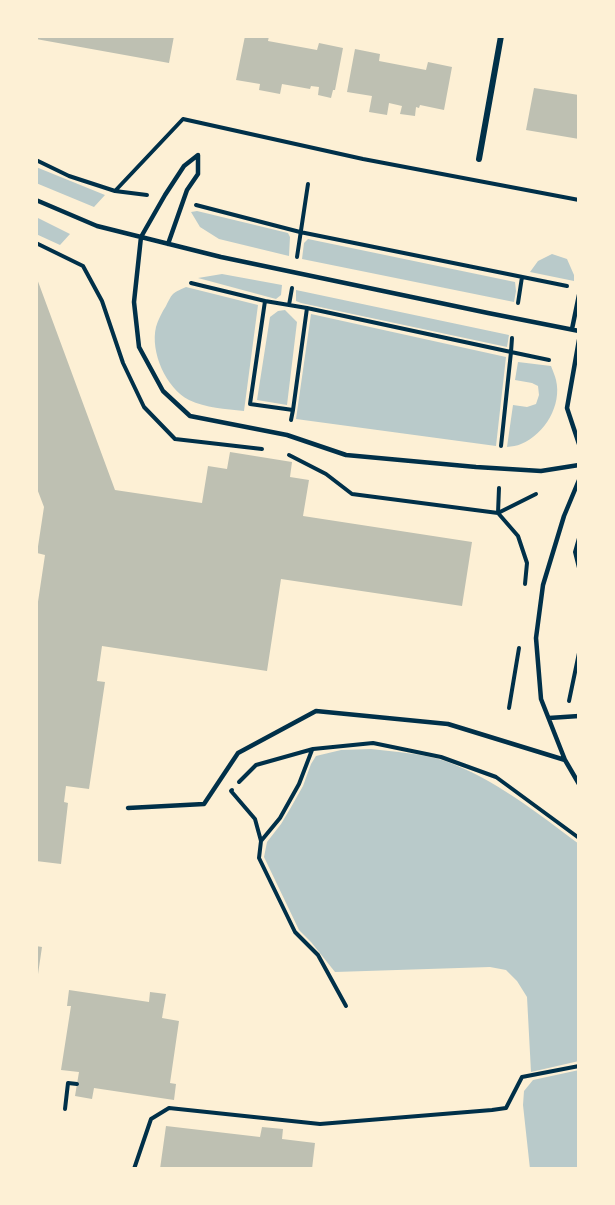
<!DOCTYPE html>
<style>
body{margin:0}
#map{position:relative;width:615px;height:1205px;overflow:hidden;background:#fdf0d5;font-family:"Source Sans 3",sans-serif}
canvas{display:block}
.frame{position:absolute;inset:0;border:38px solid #fdf0d5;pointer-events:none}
</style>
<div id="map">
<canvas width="615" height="1205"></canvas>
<div class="frame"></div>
</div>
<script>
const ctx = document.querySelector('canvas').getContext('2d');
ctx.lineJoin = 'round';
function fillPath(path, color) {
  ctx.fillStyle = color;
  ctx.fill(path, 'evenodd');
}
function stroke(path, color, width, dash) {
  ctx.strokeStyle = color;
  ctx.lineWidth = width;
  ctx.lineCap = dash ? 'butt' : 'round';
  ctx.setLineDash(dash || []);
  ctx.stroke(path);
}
fillPath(new Path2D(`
 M36,167L105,195L94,207L36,183Z
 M197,211L288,233L290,237L289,256L219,239L200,227L191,212Z
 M36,217L70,234L60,245L36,234Z
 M308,239L515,282L516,291L514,302L302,259L304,243Z
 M552,254L567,259L574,275V281L530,272L538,261Z
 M222,274L282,285L281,295L276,299L198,278Z
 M186,287L258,305L244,411C225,409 206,408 189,400C166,388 150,352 156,327C158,320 162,312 166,306C168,302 170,297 173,294C176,291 182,289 186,287Z
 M296,290L509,335L507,347L301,303L296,301Z
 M285,310L297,322L287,405L257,400L270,317L278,311Z
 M311,314L506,357L496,446L296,419Z
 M518,362L551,366C553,371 555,376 556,380C562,405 545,434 521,444C517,446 512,446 507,447L513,405L527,407L536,404L539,395L538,386L532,383L515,380Z
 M371,749C395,752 421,753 445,761C495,779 536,812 579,844V1061L531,1072L527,997L517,981L506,970L490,967L335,972L311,942L299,930L264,857L267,842L281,824L290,809L303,786L311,764L316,756L341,750Z
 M579,1070V1169H530L523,1105L524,1091L533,1080Z`), '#b9caca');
fillPath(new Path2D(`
 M36,36H174L169,63L36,39Z
 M245,36H269L268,41L317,50L319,43L343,48L335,90H333L331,98L318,95L319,87L311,86L310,89L282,84L280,94L259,90L260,84L236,80Z
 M355,49L380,54L379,61L426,70L428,62L452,67L444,110L420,105L419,108L416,107L415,116L400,114L402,106L389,103L387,115L369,112L372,96L347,92Z
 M534,88L579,95V139L526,130Z
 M36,276L115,490L202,503L208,466L227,469L230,452L292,462L290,477L309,480L303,516L472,542L462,606L281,579L267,671L102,646L97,681L105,682L89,789L66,786L64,802L68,803L61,864L36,861V615L45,555L37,553L44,507L36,486Z
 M36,946L42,947L37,981H36Z
 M69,990L149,1002L150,992L166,994L162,1018L179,1021L170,1083L176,1084L174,1100L94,1088L92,1099L75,1096L79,1072L61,1070L71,1006H67Z
 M166,1126L260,1137L262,1127L283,1129L282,1139L315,1143L312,1169H160Z`), '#bec0b2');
stroke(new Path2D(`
 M36,160L69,176L115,191L147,195
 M115,191L183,119L363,159L579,200
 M196,205L300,232L567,286
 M36,243L83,266L102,301L123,363L144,407L175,439L262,449
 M297,257L308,184
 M191,283L265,301
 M518,303L522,277
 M289,305L292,288
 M307,308L511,352L512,338
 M291,420L293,410L307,308L265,301L250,404L293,410
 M501,446L511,352L549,360
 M289,455L326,474L352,494L498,513L518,536L527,563L525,584
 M499,488L498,513L536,494
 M579,538L575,552L579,568
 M569,701L579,653
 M509,708L519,648
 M312,750L299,784L280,818L261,841L259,858L295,932L318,955L346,1006
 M239,782L256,765L313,749L373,743L441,757L496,777L579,838
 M232,790L231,791L255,819L261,841
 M65,1109L68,1083L77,1084
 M134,1169L151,1119L169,1108L320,1124L492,1110L506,1108L522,1077L579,1066`), '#003049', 4);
stroke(new Path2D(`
 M36,200L97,226L221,257L488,313L579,331
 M168,244L187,190L198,174V155L184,166L165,195L141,237L134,302L139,347L163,391L190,416L287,435L346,455L476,467L541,471L579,465
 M572,329L579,295
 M579,340L567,408L579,444
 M579,480L564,516L543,585L536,638L541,699L565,760L579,784
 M549,718L579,716
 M128,808L204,804L238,753L316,711L448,724L565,760`), '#003049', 4.5);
stroke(new Path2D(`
 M479,159L501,36`), '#003049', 6);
</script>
